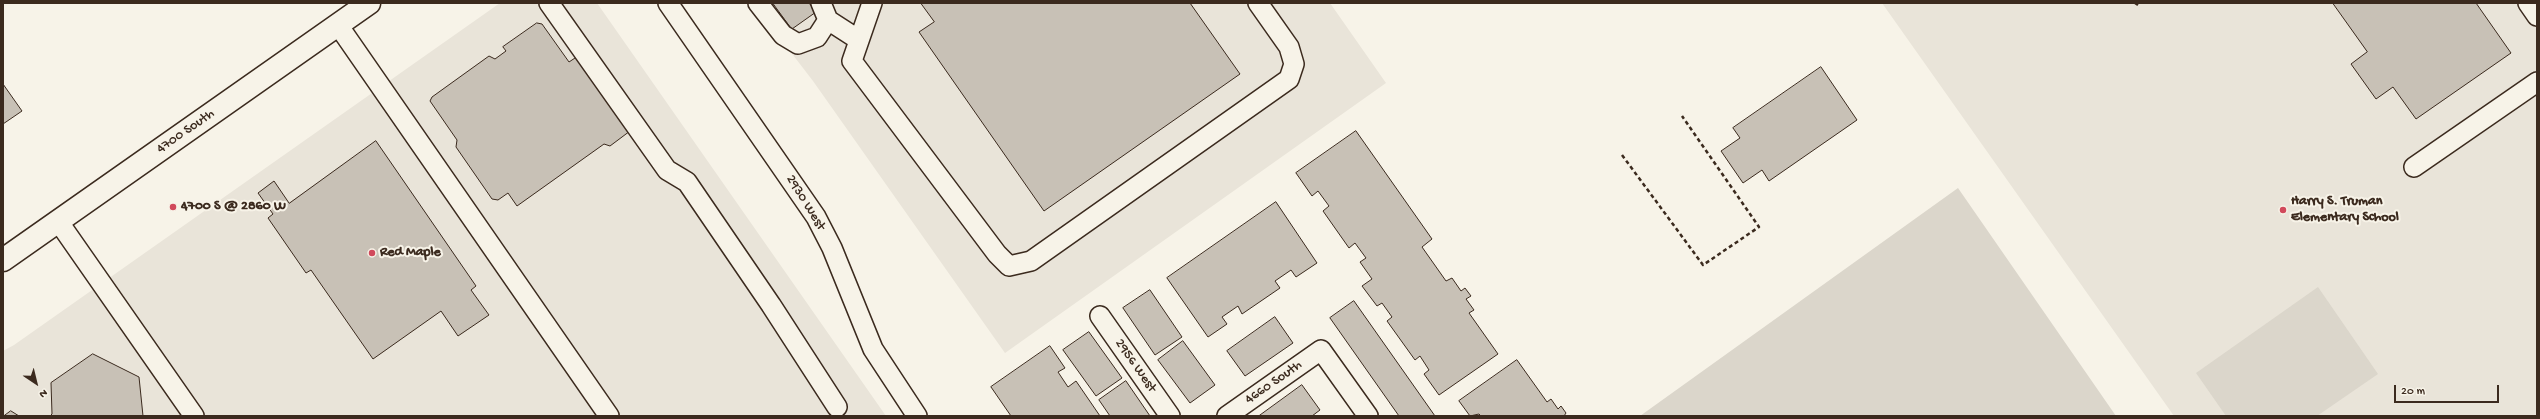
<!DOCTYPE html>
<style>
body{margin:0}
#map{position:relative;width:2540px;height:419px;overflow:hidden;background:#f7f3e8;font-family:"Gochi Hand",sans-serif}
canvas{display:block}
.frame{position:absolute;inset:0;border:4px solid #3b2a1e;pointer-events:none}
.north{position:absolute;left:16px;top:363px;width:40px;height:40px;-webkit-text-stroke:3px #f7f3e8;paint-order:stroke;rotate:145deg;font-size:11px;font-weight:700;line-height:16px;text-align:center;color:#3b2a1e}
.north::after{content:'';display:block;margin:auto;width:14px;height:18px;background:#3b2a1e;clip-path:polygon(50% 0,100% 100%,50% 72%,0 100%)}
.scale{position:absolute;left:2394px;top:385px;width:105px;height:18px;box-sizing:border-box;border:2px solid #3b2a1e;border-top:0;padding-left:5px;font-size:12px;line-height:14px;white-space:nowrap;color:#3b2a1e;-webkit-text-stroke:3px #f7f3e8;paint-order:stroke}
</style>
<div id="map">
<canvas width="2540" height="419"></canvas>
<div class="frame"></div>
<div class="north">N</div>
<div class="scale">20 m</div>
</div>
<script>
const ctx = document.querySelector('canvas').getContext('2d');
ctx.lineJoin = 'round';
function fillPath(path, color) {
  ctx.fillStyle = color;
  ctx.fill(path, 'evenodd');
}
function stroke(path, color, width, dash) {
  ctx.strokeStyle = color;
  ctx.lineWidth = width;
  ctx.lineCap = dash ? 'butt' : 'round';
  ctx.setLineDash(dash || []);
  ctx.stroke(path);
}
function write(font, color, halo, rows, align = 'center') {
  ctx.font = font + ' "Gochi Hand",sans-serif';
  ctx.lineWidth = 4;
  ctx.setLineDash([]);
  ctx.textBaseline = 'middle';
  ctx.strokeStyle = halo;
  ctx.fillStyle = color;
  for (const [text, x, y, turn = 0] of rows) {
    ctx.save();
    ctx.translate(x, y);
    ctx.rotate((+turn || 0) * Math.PI / 180);
    ctx.textAlign = isNaN(turn) ? turn : align;
    if (halo) ctx.strokeText(text, 0, 0);
    ctx.fillText(text, 0, 0);
    ctx.restore();
  }
}
fillPath(new Path2D(`
 M500,3H597L886,416H3V351L14,345Z
 M753,3H1330L1386,83L1005,353L813,81Z
 M1882,3H2537V416H2174Z`), '#e9e4d9');
fillPath(new Path2D(`
 M1958,188L2116,416H1640Z
 M2318,287L2378,374L2317,416H2226L2196,373Z`), '#dbd6cb');
const building = new Path2D(`
 M773,3H809L816,12L792,29Z
 M921,3H1190L1240,74L1044,211L919,32L934,22Z
 M2333,3H2476L2511,53L2416,119L2393,87L2376,99L2351,64L2367,52Z
 M537,23L542,24L569,62L578,56L630,131L610,146L604,144L517,206L508,193L498,200L492,199L456,147L457,140L430,101L432,97L489,56L495,59L506,51L503,47Z
 M1821,67L1857,120L1769,181L1762,170L1743,183L1721,151L1740,138L1733,128Z
 M3,84L22,111L3,124Z
 M1356,131L1432,239L1422,247L1446,281L1452,278L1461,291L1465,288L1471,296L1466,299L1474,310L1469,313L1498,354L1439,395L1424,374L1429,370L1420,356L1415,360L1387,321L1392,317L1382,303L1377,306L1362,286L1372,279L1360,262L1366,258L1355,243L1349,248L1323,211L1329,206L1318,191L1312,196L1296,173Z
 M376,141L476,286L471,290L489,315L458,336L441,311L373,359L311,270L306,273L268,218L273,214L258,193L274,181L289,203Z
 M1276,202L1317,263L1296,277L1291,270L1275,281L1280,288L1242,314L1238,306L1222,317L1227,324L1208,337L1167,278Z
 M1150,290L1182,337L1155,355L1123,308Z
 M1354,301L1435,416H1399L1330,318Z
 M1275,317L1293,343L1245,376L1227,351Z
 M1089,332L1122,378L1096,396L1063,350Z
 M1183,341L1215,385L1190,403L1158,360Z
 M1050,346L1065,368L1058,372L1068,387L1076,381L1100,416H1011L991,387Z
 M93,354L139,377L143,416H50L52,414L51,383Z
 M1517,360L1547,402L1551,399L1558,409L1561,406L1566,413L1564,416H1481L1479,414L1470,416L1459,401Z
 M1126,381L1150,416H1110L1099,400Z
 M1302,385L1320,410L1312,416H1259Z
 M11,411L19,416H4Z`);
fillPath(building, '#c8c1b6');
stroke(building, '#3b2a1e', 1);
const service = new Path2D(`
 M549,3L667,170L687,182L771,305L837,407
 M668,3L816,217L832,248L873,349L917,416
 M758,3L783,35L798,44L817,37L828,20L821,3
 M872,3L852,61L997,254L1009,266L1031,261L1289,79L1294,64L1289,47L1258,3
 M2528,3L2537,16
 M828,20L859,40
 M338,25L609,416
 M2414,167L2537,82
 M58,221L194,416
 M1100,316L1170,416
 M1227,416L1321,350L1368,416`);
const primary = new Path2D(`
 M3,260L369,3`);
stroke(service, '#3b2a1e', 22);
stroke(primary, '#3b2a1e', 25);
stroke(new Path2D(`
 M2135,3L2138,5
 M1622,155L1703,265L1759,227L1682,116`), '#3b2a1e', 2.5, [4, 3]);
stroke(service, '#f7f3e8', 19);
stroke(primary, '#f7f3e8', 22);
for (const [x, y, r, color] of [
 [173,207,4,"#d1495b"],
 [2283,210,4,"#d1495b"],
 [372,253,4,"#d1495b"]
]) {
  const dot = new Path2D();
  dot.arc(x, y, r, 0, 2 * Math.PI);
  ctx.fillStyle = color;
  ctx.fill(dot);
  stroke(dot, '#f7f3e8', 1.5);
}
write('14px', '#3b2a1e', '#f7f3e8', [
 ["4700 South",186,132,-35],
 ["2930 West",805,203,58],
 ["2956 West",1135,366,55],
 ["4660 South",1274,383,-35]
]);
write('bold 14px', '#3b2a1e', '#f7f3e8', [
 ["Harry S. Truman",2291,202],
 ["Elementary School",2291,218],
 ["4700 S @ 2860 W",181,207],
 ["Red Maple",380,253]
], 'left');
</script>
